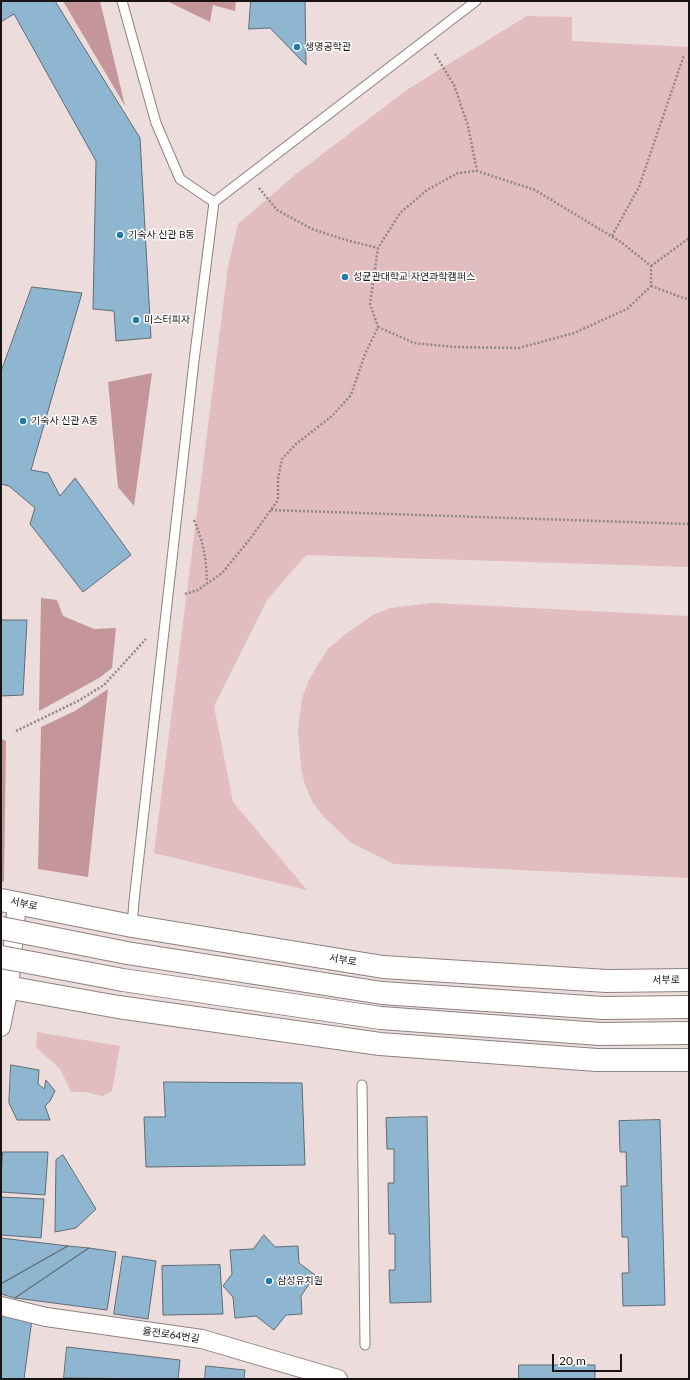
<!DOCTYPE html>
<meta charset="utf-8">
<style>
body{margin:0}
#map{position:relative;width:690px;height:1380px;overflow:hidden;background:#ecdcdc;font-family:Lato,sans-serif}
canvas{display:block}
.frame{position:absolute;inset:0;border:2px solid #191314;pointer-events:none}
.scale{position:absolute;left:552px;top:1354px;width:70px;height:18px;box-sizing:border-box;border:2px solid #191314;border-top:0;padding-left:5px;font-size:12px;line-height:14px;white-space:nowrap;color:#191314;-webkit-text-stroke:3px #fff;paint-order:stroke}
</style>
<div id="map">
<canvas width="690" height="1380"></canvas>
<div class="frame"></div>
<div class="scale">20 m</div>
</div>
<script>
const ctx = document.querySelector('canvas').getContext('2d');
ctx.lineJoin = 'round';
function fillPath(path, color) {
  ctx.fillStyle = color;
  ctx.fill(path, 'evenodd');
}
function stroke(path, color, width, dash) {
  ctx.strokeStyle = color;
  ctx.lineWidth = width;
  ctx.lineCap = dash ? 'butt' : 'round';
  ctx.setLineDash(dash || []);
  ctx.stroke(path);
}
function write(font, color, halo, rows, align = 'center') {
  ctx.font = font + ' Lato,"Noto Sans KR",sans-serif';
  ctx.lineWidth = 3;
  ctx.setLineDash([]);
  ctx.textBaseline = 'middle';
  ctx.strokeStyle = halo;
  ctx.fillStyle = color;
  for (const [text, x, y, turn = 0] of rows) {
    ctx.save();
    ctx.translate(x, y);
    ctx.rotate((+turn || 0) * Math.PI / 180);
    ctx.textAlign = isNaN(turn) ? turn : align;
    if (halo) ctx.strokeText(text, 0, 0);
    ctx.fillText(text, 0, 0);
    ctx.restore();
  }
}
fillPath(new Path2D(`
 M527,16L572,17V41L689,47V567L306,555L267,600L214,706L233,802L307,890L154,853L228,267L238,224L295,175L408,89Z
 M433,603L689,616V878L394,864L351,843L324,817L313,803L305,785L301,767L298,730L302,698L309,680L317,666L328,649L343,636L373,615L390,608Z
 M37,1032L120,1046L112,1091L102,1096L85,1092H71L60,1069L36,1047Z`), '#e1bdbf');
fillPath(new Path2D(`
 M63,1H100L125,106Z
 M167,1H236L235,11L213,5L210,22Z
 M152,373L134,506L118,487L108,382Z
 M41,598L57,600L63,616L94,629L116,628L112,668L99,678L39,711Z
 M108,689L88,877L38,869L41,727L75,711Z
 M1,739L6,741L4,882L1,881Z`), '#c59699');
const building = new Path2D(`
 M1,1H55L140,138L151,338L116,341L114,311L93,309L96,161L14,14L1,22Z
 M251,1H305L306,65L270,28L249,29Z
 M32,287L82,293L31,470L48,473L60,496L75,478L131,555L83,592L30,524L35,508L9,486L1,484V372Z
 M1,620H27L23,695L1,696Z
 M11,1065L39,1070L38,1084L44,1089L46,1080L55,1091L50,1101L45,1106L50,1120H17L9,1103Z
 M164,1082L302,1083L305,1165L146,1167L144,1117H165Z
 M427,1117L431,1302L390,1303L389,1270H395V1234H389L388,1183H394V1149H387L386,1118Z
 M660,1120L665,1305L623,1306L622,1273H629L628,1237H622L621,1186H627L626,1152H620L619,1121Z
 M3,1152H48L45,1195L1,1192Z
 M63,1155L96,1209L76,1228L55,1232L56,1160Z
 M1,1197L44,1199L41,1238L1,1235Z
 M264,1235L275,1247L298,1246L299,1263L315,1275L301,1296L302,1314L286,1315L274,1330L256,1316L235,1318L233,1297L223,1286L232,1274L230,1250L253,1249Z
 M1,1238L68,1246L1,1284Z
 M68,1246L89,1248L15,1298L1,1294V1284Z
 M89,1248L116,1252L107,1310L15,1298Z
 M123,1256L156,1261L148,1319L114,1314Z
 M220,1265L223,1314L163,1315L162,1266Z
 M1,1316L32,1319L24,1379H1Z
 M67,1347L180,1360L178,1379L64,1378Z
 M519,1365H595V1379H519Z
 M206,1366L245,1370L244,1379H205Z`);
fillPath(building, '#8fb6d0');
stroke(building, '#606b73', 1);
const service = new Path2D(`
 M122,1L156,123L180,179L214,202
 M132,926L134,901L194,361L214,202L476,1
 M362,1085L365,1345`);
const minor = new Path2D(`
 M1,1027L9,988L17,903
 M1,1306L46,1317L202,1339L338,1379`);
const tertiary = new Path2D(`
 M1,900L132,926L383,967L607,981L689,980
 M1,986L118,1007L380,1044L597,1060H689`);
stroke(service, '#8f8081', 11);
stroke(minor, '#8f8081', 20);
stroke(tertiary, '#8f8081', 24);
stroke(new Path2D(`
 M435,54L454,85L468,126L477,171
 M259,188L277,210L312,229L346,240L378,248
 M612,236L639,187L684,55
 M651,266L689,238
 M651,286L689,300
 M271,510L689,524
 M194,520C204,543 206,558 207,583
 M185,594L198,590L222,573L250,539L278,500V479L282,459L296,444L332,416L351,395L365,354L378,327L414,343L455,347L519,348L574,333L627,309L651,286V266L621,242L535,190L477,171L458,173L427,190L400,213L378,248L370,304L378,327
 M16,731L78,701L104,685L146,639`), '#928687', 2.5, [2, 2]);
stroke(service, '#fff', 9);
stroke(minor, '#fff', 18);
stroke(tertiary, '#fff', 22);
const secondaryBridge = new Path2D(`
 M1,928L127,953L382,993L603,1008L689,1007
 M1,957L123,980L381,1018L600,1034L689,1033`);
stroke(secondaryBridge, '#8f8081', 24, []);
stroke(secondaryBridge, '#fff', 22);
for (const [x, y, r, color] of [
 [297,47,4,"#227aa9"],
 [120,235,4,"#227aa9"],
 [345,277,4,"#227aa9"],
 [136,320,4,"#227aa9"],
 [23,421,4,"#227aa9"],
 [269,1281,4,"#227aa9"]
]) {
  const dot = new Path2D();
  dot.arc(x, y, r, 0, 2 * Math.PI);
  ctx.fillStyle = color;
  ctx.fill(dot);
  stroke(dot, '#fff', 1.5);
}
write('10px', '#191314', '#fff', [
 ["생명공학관",305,47],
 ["기숙사 신관 B동",128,235],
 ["성균관대학교 자연과학캠퍼스",353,277],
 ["미스터피자",144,320],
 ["기숙사 신관 A동",31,421],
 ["삼성유치원",277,1281]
], 'left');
write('10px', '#191314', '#fff', [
 ["서부로",24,904,12],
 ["서부로",343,960,9],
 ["서부로",666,980,-1],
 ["율전로64번길",171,1335,8]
]);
</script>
